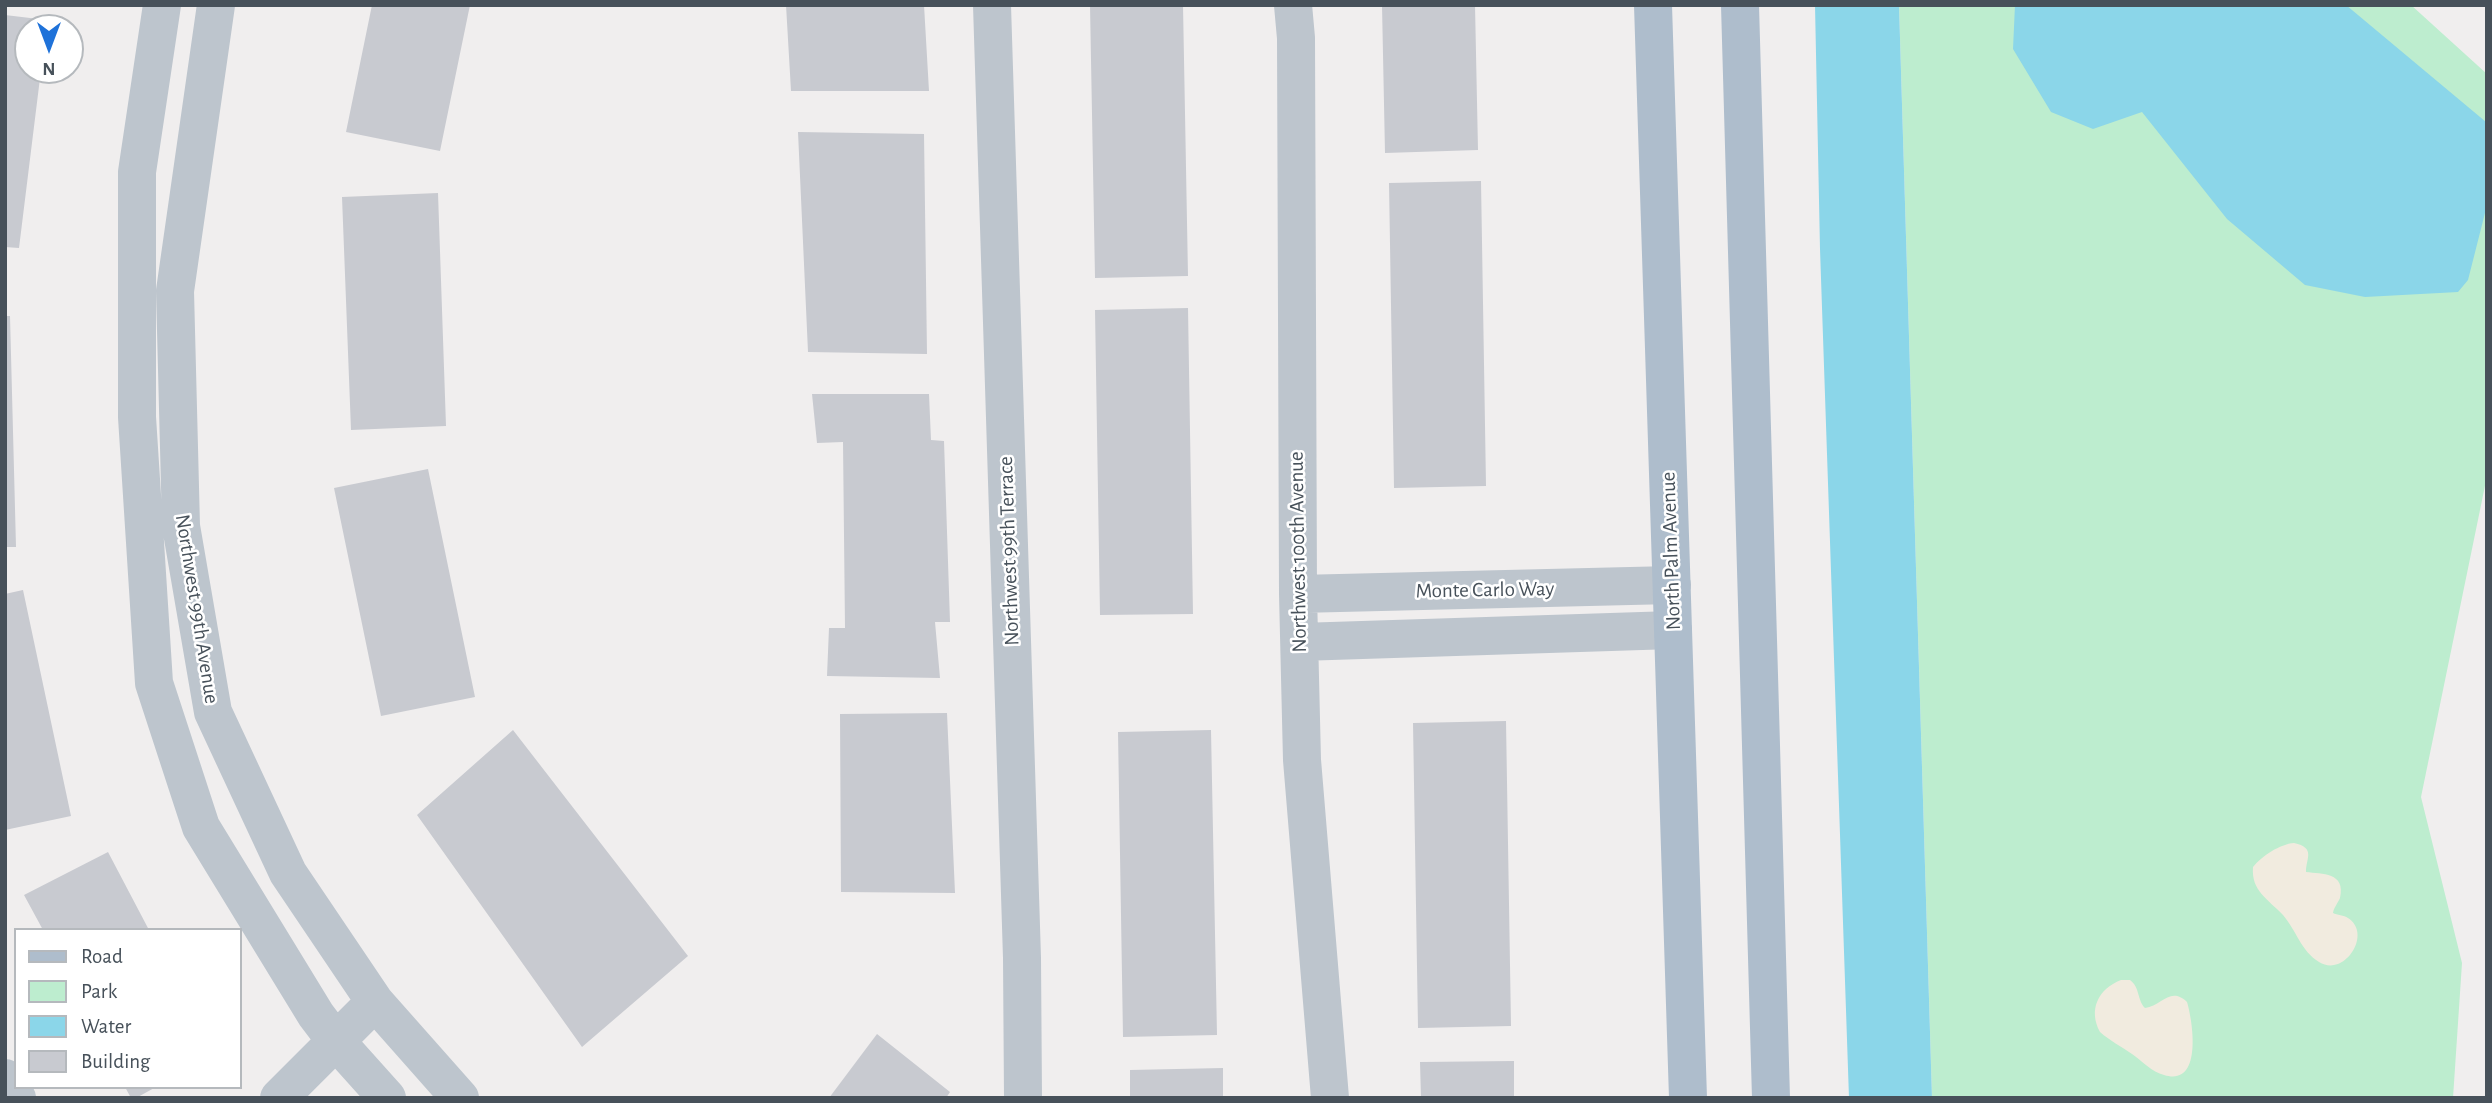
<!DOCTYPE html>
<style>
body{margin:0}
#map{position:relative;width:2492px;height:1103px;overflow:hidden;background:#f0eeee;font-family:"Alegreya Sans",sans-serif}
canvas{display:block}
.frame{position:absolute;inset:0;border:7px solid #47515a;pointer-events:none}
.legend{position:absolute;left:14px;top:928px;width:228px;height:161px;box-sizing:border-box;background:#fff;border:2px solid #b5b9bd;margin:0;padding:9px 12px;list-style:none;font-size:21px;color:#47515a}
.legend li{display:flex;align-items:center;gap:14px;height:35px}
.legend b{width:35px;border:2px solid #b5b9bd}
.north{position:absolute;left:14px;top:14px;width:70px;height:70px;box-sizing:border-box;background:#fff;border:2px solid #b5b9bd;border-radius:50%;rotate:180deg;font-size:19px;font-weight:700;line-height:28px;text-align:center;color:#47515a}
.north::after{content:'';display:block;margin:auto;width:24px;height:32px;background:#1f72d9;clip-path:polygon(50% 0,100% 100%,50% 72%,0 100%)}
</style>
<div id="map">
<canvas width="2492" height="1103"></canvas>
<div class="frame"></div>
<ul class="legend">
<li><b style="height:9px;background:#aebdcc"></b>Road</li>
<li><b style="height:19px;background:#bdedcf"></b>Park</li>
<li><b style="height:19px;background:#8bd6e9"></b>Water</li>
<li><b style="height:19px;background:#c8cad0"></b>Building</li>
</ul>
<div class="north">N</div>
</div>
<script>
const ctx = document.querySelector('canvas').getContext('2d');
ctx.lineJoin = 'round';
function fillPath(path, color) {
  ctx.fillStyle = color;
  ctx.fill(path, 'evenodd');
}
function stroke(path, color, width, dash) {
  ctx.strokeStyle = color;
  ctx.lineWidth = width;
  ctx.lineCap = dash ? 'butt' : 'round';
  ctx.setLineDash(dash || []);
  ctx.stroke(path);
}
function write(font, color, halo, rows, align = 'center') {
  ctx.font = font + ' "Alegreya Sans",sans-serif';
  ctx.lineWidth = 5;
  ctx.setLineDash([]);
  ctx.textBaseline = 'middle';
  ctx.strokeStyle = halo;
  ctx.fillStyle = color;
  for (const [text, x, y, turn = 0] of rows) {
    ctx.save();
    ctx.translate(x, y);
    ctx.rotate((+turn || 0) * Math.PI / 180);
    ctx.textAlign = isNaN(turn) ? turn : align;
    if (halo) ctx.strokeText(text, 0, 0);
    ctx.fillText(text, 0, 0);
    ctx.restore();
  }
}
fillPath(new Path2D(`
 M1899,5H2411L2487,74V476L2421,797L2462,963L2453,1098H1932Z`), '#bdedcf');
fillPath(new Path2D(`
 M2294,843C2316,848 2306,858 2306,872C2322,874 2346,872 2340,898C2338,903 2334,907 2333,913C2337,915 2344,915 2348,918C2373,934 2344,978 2319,962C2301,951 2296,930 2283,915C2268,899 2251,891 2253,867C2262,856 2280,844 2294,843Z
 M2121,980H2130C2140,987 2137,1000 2145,1008C2162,1006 2170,986 2187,1002C2193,1022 2203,1087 2164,1075C2152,1072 2142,1061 2132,1054C2121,1046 2110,1041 2100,1032C2088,1010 2098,989 2121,980Z`), '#f1ebdf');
fillPath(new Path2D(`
 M1815,5H1899L1932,1098H1849L1820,249Z
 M2015,5H2346L2486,122L2487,205L2468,280L2458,292L2365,297L2305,285L2227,219L2142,112L2093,129L2051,112L2013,49Z`), '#8bd6e9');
fillPath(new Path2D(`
 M372,5H470L440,151L346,132Z
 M786,5H924L929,91H791Z
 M1090,5H1183L1188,276L1095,278Z
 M1382,5H1475L1478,150L1385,153Z
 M5,15L47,20L46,28H28V70H41L19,248L5,247Z
 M798,132L924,134L927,354L808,352Z
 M1481,181L1486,486L1394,488L1389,183Z
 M438,193L446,426L351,430L342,197Z
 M1188,308L1193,614L1100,615L1095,310Z
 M5,316H10L16,547H5Z
 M812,394H929L931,440L944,441L950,622H935L940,678L827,676L829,628H845L843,442L817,443Z
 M428,469L475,697L381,716L334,488Z
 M23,590L71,816L5,830V594Z
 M947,713L955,893L841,892L840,714Z
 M1506,721L1511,1026L1418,1028L1413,723Z
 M513,730L688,956L582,1047L417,815Z
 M1211,730L1217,1035L1123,1037L1118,732Z
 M108,852L149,930H43L24,895Z
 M877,1034L950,1092L946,1098H829Z
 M1514,1061V1098H1421L1420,1062Z
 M1223,1068V1098H1130V1070Z
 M125,1087H156L136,1098H131Z`), '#c8cad0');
stroke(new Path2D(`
 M162,5L137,172V417L154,683L201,827L316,1015L335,1040L387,1098
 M216,5L175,291L181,526L213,712L288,873L375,1002L460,1098
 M992,5L1022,958L1023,1098
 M1293,5L1296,38L1298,594L1302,760L1330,1098
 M1298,594L1672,585
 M1300,642L1673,630
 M5,1078L17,1098
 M279,1098L375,1002`), '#bdc5cd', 38);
stroke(new Path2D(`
 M1653,5L1688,1098
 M1740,5L1771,1098`), '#aebdcc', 38);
write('21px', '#47515a', '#fff', [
 ["Northwest 99th Terrace",1009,551,-92],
 ["North Palm Avenue",1671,551,-92],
 ["Northwest 100th Avenue",1298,552,-91],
 ["Monte Carlo Way",1485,590,-1],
 ["Northwest 99th Avenue",197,609,81]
]);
</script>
